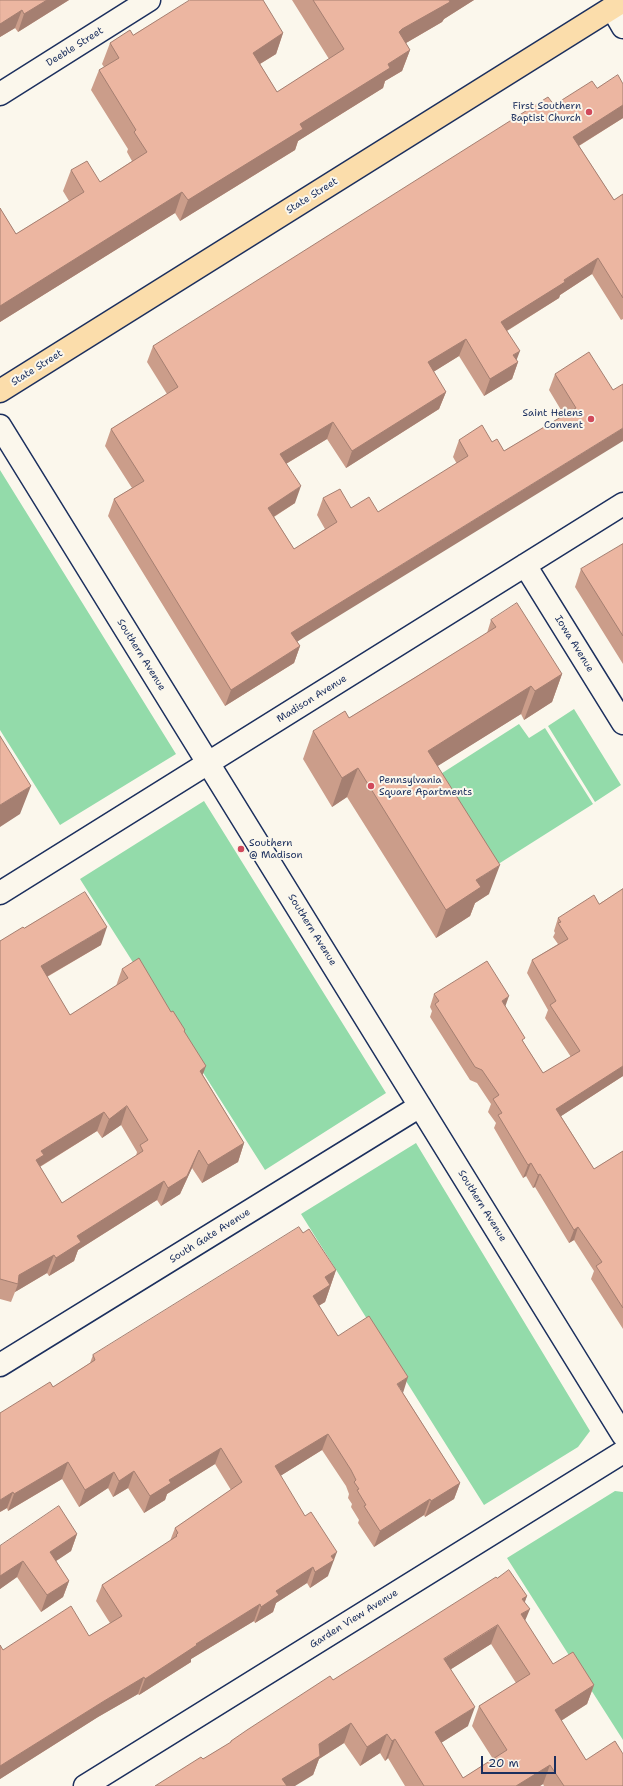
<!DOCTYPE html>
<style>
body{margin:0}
#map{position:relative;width:623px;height:1786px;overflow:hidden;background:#fbf7ec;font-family:"Shantell Sans",sans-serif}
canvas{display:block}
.scale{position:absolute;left:481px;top:1756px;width:75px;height:18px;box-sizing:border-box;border:2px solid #1b2f5e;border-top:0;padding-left:5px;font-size:12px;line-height:14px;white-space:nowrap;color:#1b2f5e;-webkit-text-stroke:3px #fbf7ec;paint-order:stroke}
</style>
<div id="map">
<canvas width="623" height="1786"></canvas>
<div class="scale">20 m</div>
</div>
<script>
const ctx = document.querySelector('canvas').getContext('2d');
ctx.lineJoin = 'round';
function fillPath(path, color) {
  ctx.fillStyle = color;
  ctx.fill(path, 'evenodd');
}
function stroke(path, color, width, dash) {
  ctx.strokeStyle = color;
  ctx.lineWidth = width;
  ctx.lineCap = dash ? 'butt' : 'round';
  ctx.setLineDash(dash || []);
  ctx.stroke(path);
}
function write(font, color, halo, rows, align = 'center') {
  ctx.font = font + ' "Shantell Sans",sans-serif';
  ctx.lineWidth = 4;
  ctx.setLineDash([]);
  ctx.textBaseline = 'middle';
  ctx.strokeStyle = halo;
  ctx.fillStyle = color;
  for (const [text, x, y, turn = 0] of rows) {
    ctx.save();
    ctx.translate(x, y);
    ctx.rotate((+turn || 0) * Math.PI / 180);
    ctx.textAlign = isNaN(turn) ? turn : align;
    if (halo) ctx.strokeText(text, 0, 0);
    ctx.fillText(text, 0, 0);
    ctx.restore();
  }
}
fillPath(new Path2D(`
 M0,470L176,754L60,825L0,730Z
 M574,709L621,785L595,802L548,726Z
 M519,724L529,738L545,728L593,804L492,868L436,777Z
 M204,801L386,1093L265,1170L80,879Z
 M416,1143L590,1431L578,1447L484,1505L301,1214Z
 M615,1491L623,1492V1740L507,1558Z`), '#93dbaa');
const minor = new Path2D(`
 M612,8L623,27
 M0,94L149,0
 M0,426L623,1435
 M525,565L623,723
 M0,893L623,504
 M0,1365L420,1106
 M85,1786L623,1452`);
const major = new Path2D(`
 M0,391L623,1`);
stroke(minor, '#1b2f5e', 25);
stroke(major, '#1b2f5e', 25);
stroke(minor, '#fbf7ec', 22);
stroke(major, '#fbddab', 22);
fillPath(new Path2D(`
 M0,0H69L18,32L15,28L0,37Z
 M292,0H474L444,19L442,22L406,43L410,50L402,71L385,81L383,88L298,141L295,150L180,221L175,213L0,322V208L16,234L69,201L63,191L71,170L100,182L132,161L127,152L128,149L91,90L99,70L104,67L102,64L110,43L133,35L283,33L276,54L260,64L277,92L329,59Z
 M623,84V118L579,146L614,200L623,194V319L621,320L592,274L560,295L559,298L507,331L516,360L518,362L512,379L484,396L459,356L433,372L446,392L439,409L346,468L327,439L286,464L295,503L274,517L294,549L325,529L317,515L323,498L351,508L378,512L457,464L453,457L459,440L492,442L504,451L564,415L549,390L555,374L613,390L297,642L300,646L294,663L225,706L108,516L114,499L132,488L105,446L111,429L167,394L147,362L153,346L554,105L597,88Z
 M623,544V664L575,587L581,569Z
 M491,620L562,674L552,702L524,720L521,714L437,766L489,894L475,903L470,916L436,938L347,797L332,807L303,759L313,731L349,718L487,633Z
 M623,889V1076L561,1116L594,1169L623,1151V1329L591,1279L594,1271L574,1240L569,1243L535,1187L533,1188L526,1176L523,1178L494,1128L496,1123L488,1112L491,1104L477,1083L470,1080L430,1017L432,1011L430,1007L434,994L505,1006L524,1043L543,1073L571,1057L545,1018L548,1010L527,973L532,960L558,944L553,937L555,933L554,931L558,918L599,904Z
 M24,928L101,945L47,977L70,1015L116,986L122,969L171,1012L185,1032L203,1075L244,1143L238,1162L202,1183L192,1168L180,1194L161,1206L157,1200L78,1250L74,1261L49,1276L47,1273L15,1292L11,1302L0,1299V941ZM121,1125L137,1152L136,1156L62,1203L40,1167L97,1131L102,1138Z
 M303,1233L336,1270L325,1302L318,1306L338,1336L403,1393L460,1483L454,1499L425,1517L424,1515L374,1547L358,1523L359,1520L351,1507L352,1504L348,1498L349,1494L346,1486L322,1450L280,1476L328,1576L310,1588L307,1583L276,1603L273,1612L255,1623L254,1621L191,1659V1662L139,1695L138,1694L98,1717L0,1779V1645L3,1650L89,1636L110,1623L96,1601L102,1585L170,1541L175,1528L231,1490L215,1464L167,1494L165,1500L144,1513L128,1488L113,1497L108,1488L79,1507L62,1479L8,1511L7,1508L0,1512L53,1387L90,1363L93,1355Z
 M77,1534L71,1551L56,1561L69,1581L63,1597L41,1612L17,1577L0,1589V1546Z
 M497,1578L527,1596L524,1602L525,1621L553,1664L594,1685L587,1704L561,1721L586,1760L623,1786H544L543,1784L540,1786H405L388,1758L385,1761L380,1753L360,1766L344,1743L319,1759L313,1775L203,1759L230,1743L231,1741L333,1680ZM491,1644L516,1683L479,1706L472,1726L493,1759L463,1778L441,1743L468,1726L451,1669Z`), '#cb9d8a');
fillPath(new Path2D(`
 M47,0H69L18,32L24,14Z
 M449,0H474L444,19L442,22L394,50L399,32L402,29Z
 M22,10L15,28L0,37V24Z
 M283,33L276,54L245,73L253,53Z
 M410,50L402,71L385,81L383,88L298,141L295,150L180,221L188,200L300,124L388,64Z
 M623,105V118L567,153L573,137Z
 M182,192L175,213L0,322V306Z
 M598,258L592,274L560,295L559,298L495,338L501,322Z
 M466,339L459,356L422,379L428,362Z
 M520,351L515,364L518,362L512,379L484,396L490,379L513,355Z
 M446,392L439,409L346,468L352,451Z
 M333,422L327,439L274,471L280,454Z
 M623,428V441L285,649L291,633Z
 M301,486L295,503L262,524L268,508Z
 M300,646L294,663L225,706L231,690Z
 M562,674L552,702L524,720L535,691Z
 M531,686L521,714L417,779L428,751Z
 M358,768L347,797L332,807L342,778Z
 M31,786L20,814L0,827V805Z
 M500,865L489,894L475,903L470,916L436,938L446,910L476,880Z
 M107,927L101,945L34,984L41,966Z
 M509,996L504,1010L502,1001Z
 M206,1066L199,1085L200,1071Z
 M623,1066V1076L552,1122L556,1109Z
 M127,1106L121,1125L102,1138L109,1119Z
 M104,1112L97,1131L39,1167L36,1160L41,1151Z
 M244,1143L238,1162L202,1183L208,1165Z
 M199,1150L192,1168L180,1194L161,1206L168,1188Z
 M531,1163L526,1176L523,1178L528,1165Z
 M540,1174L535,1187L533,1188L538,1175Z
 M164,1181L157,1200L78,1250L74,1261L49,1276L56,1258L77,1236Z
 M578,1227L574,1240L569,1243L574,1230Z
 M54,1255L47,1273L15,1292L18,1284L19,1275Z
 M336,1270L325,1302L307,1313L313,1296L325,1277Z
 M408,1377L403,1393L397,1384Z
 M328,1434L322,1450L269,1483L275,1466Z
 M221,1448L215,1464L167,1494L165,1500L144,1513L150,1496L169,1480Z
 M68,1462L62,1479L8,1511L14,1494Z
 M134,1471L128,1488L113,1497L119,1481Z
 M114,1472L108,1488L79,1507L85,1490Z
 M460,1483L454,1499L425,1517L431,1501Z
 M13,1492L7,1508L0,1512V1500Z
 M430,1499L424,1515L374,1547L380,1531Z
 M77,1534L71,1551L44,1569L50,1552Z
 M337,1552L328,1576L310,1588L315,1572L331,1556Z
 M23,1561L17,1577L0,1589V1576Z
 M313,1567L307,1583L276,1603L273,1612L255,1623L261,1607L276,1591Z
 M69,1581L63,1597L41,1612L47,1595Z
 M527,1596L520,1616L522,1599Z
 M260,1604L254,1621L191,1659V1662L139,1695L145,1679L196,1644Z
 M530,1609L522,1628L521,1614Z
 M498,1625L491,1644L437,1678L444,1659Z
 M144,1677L138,1694L98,1717L0,1779V1766L104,1701Z
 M594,1685L587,1704L548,1729L555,1710Z
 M475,1707L468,1726L428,1751L435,1732Z
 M351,1723L344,1743L319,1759L313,1775L295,1786H279L282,1779L319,1744Z
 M387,1734L380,1753L360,1766L367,1747Z
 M395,1739L388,1758L385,1761L392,1741Z
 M550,1765L543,1784L540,1786H516Z`), '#a57f71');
const building = new Path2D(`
 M0,0H47L24,14L22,10L0,24Z
 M190,0H263L283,33L253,53L277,92L344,49L313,0H449L450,2L402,29L399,32L410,50L388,64L390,68L300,124L303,129L188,200L182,192L0,306V208L16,234L84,192L71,170L87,161L100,182L147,152L134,132L136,130L99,70L119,58L110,43L130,30L133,35Z
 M618,75L623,84V105L573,137L614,200L623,194V298L598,258L564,280L565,282L501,322L520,351L513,355L518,362L490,379L466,339L428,362L446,392L352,451L333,422L280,454L301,486L268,508L294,549L337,522L323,498L340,489L351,508L369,497L378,512L468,456L459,440L482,425L492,442L497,439L504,451L576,408L555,374L589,352L613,390L623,384V428L291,633L300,646L231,690L114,499L144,481L111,429L178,387L153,346L548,97L554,105L592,81L597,88Z
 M623,544V636L581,569Z
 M517,603L562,674L535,691L531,686L428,751L500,865L476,880L481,887L446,910L358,768L342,778L313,731L345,711L349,718L416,677L496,627L491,620Z
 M0,736L31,786L0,805Z
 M623,889V1066L556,1109L594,1169L623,1151V1308L596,1266L602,1262L578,1227L574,1230L540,1174L538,1175L531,1163L528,1165L498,1115L502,1113L493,1099L499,1095L482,1070L475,1067L435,1004L439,1001L434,994L487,961L509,996L502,1001L525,1038L522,1040L543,1073L580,1051L550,1005L556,1001L532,960L568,939L558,923L561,922L558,918L594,895L599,904Z
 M85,892L107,927L41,966L70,1015L128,978L122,969L139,958L171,1012L173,1011L185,1030L184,1031L206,1066L200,1071L244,1143L208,1165L199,1150L187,1176L168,1188L164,1181L77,1236L81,1242L56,1258L54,1255L19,1275L18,1284L0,1279V941L23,927L24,928ZM127,1106L148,1140L140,1145L143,1151L62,1203L36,1160L44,1155L41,1151L104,1112L109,1119Z
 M299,1227L303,1233L309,1229L336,1270L325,1277L330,1285L313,1296L338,1336L369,1316L408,1377L397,1384L460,1483L431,1501L430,1499L380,1531L364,1506L366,1505L357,1490L359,1489L354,1482L356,1480L351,1470L328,1434L275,1466L305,1516L311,1512L337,1552L331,1556L334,1560L315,1572L313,1567L276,1591L279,1595L261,1607L260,1604L196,1644L197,1645L145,1679L144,1677L104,1701L0,1766V1645L3,1650L71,1606L89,1636L122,1616L102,1585L177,1536L176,1535L178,1533L175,1528L242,1482L221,1448L169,1480L171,1483L150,1496L134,1471L119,1481L114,1472L85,1490L68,1462L14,1494L13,1492L0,1500V1413L50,1382L53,1387L95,1360L93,1355Z
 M59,1506L77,1534L50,1552L69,1581L47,1595L23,1561L0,1576V1546Z
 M509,1570L527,1596L522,1599L530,1609L521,1614L553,1664L573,1652L594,1685L555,1710L586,1760L615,1741L623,1754V1786H564L550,1765L516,1786H424L395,1739L392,1741L387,1734L367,1747L351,1723L319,1744L320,1756L282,1779L287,1786H155L201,1757L203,1759L231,1742V1741L247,1730L330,1676L333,1680L496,1577L497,1578ZM498,1625L530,1674L479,1706L507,1750L463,1778L435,1732L475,1707L444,1659Z`);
fillPath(building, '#ecb6a1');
stroke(building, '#a57f71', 1);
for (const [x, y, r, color] of [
 [589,112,4,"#d1495b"],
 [591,419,4,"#d1495b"],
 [371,786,4,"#d1495b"],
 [241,849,4,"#d1495b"]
]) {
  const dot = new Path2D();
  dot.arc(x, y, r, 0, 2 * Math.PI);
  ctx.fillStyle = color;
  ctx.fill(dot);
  stroke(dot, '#fbf7ec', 1.5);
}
write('10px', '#1b2f5e', '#fbf7ec', [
 ["Deeble Street",75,47,-32],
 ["State Street",312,196,-32],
 ["State Street",37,368,-32],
 ["Iowa Avenue",574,644,58],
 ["Southern Avenue",141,655,58],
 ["Madison Avenue",312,699,-32],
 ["Southern Avenue",312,930,58],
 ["Southern Avenue",482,1206,58],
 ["South Gate Avenue",210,1236,-32],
 ["Garden View Avenue",354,1619,-32]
]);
write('10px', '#1b2f5e', '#fbf7ec', [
 ["First Southern",581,106],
 ["Baptist Church",581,118],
 ["Saint Helens",583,413],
 ["Convent",583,425],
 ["Pennsylvania",379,780,"left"],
 ["Square Apartments",379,792,"left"],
 ["Southern",249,843,"left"],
 ["@ Madison",249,855,"left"]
], 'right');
</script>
